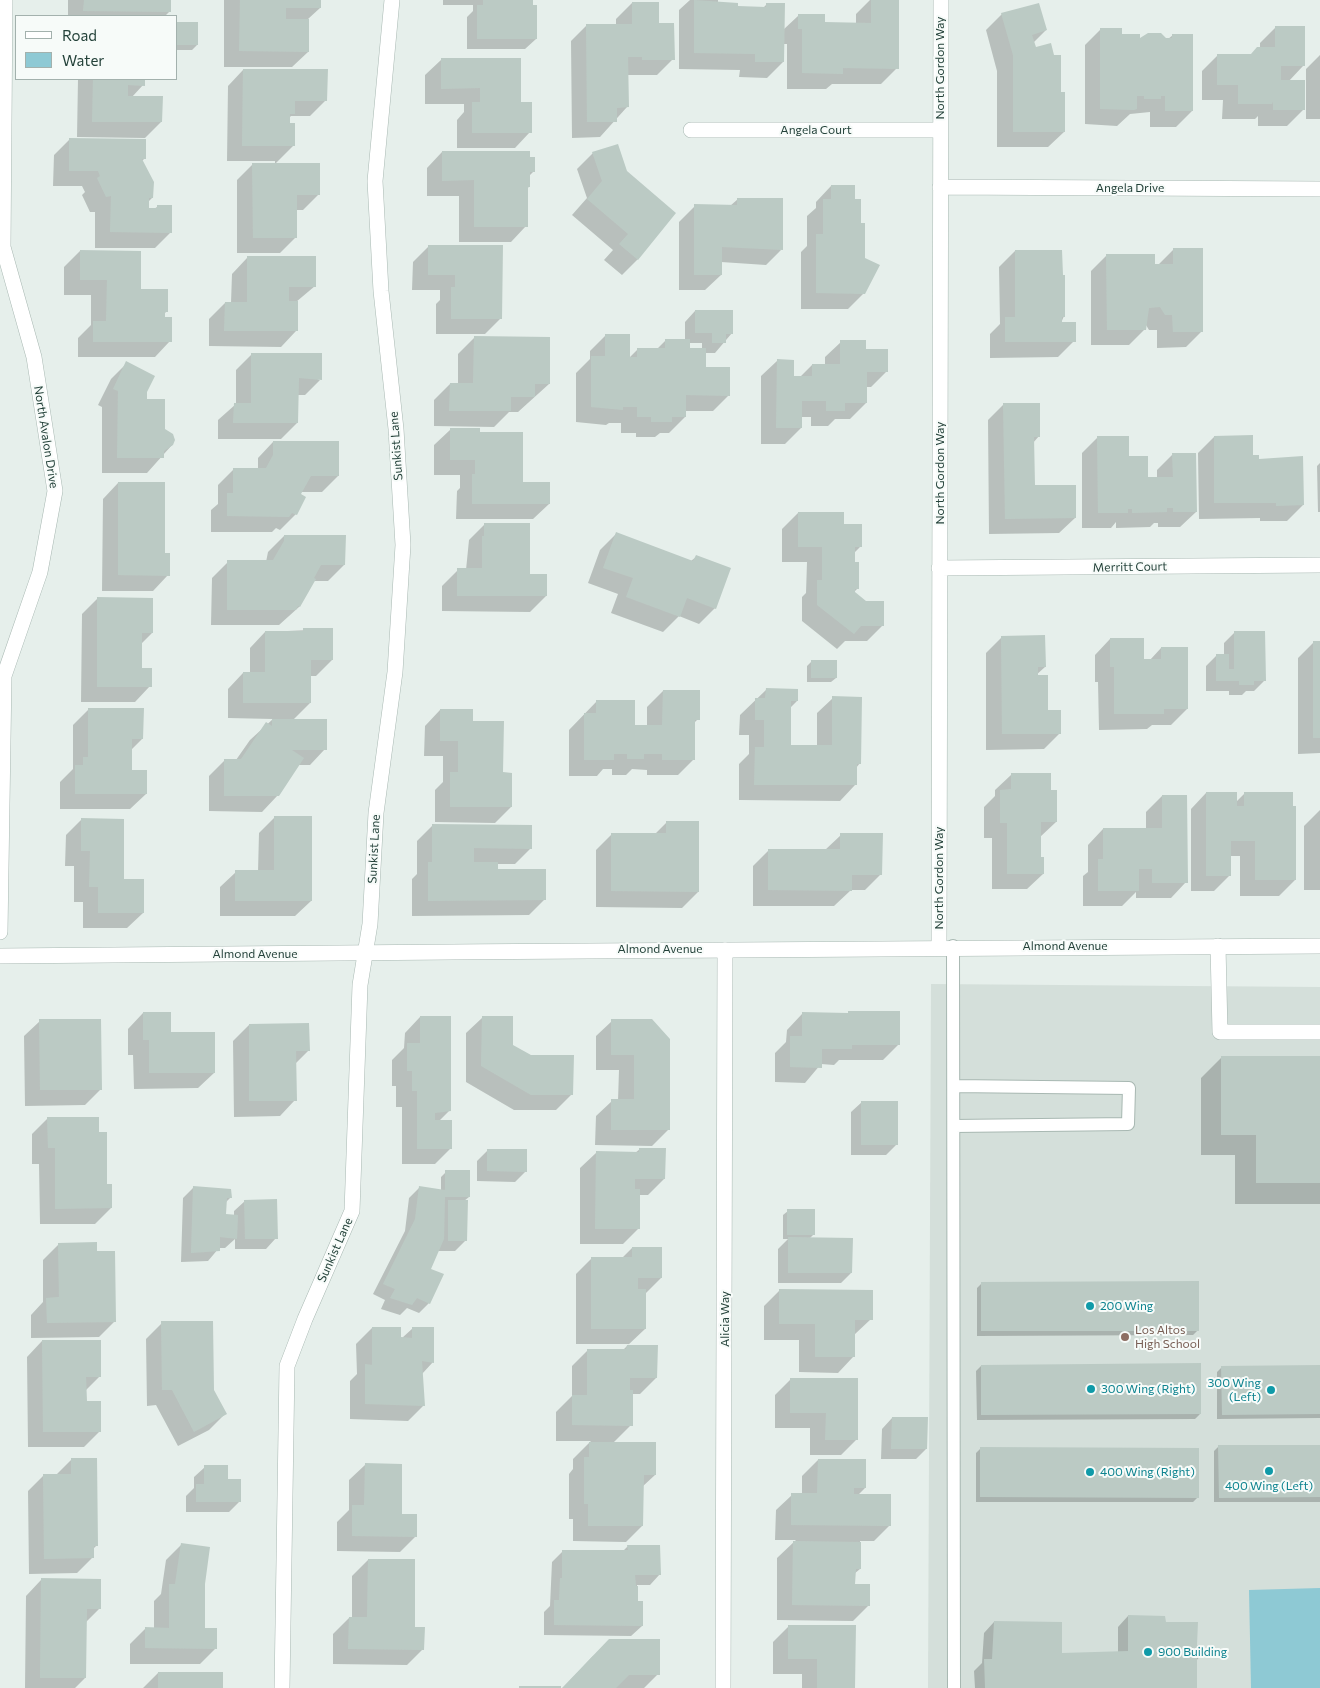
<!DOCTYPE html>
<style>
body{margin:0}
#map{position:relative;width:1320px;height:1688px;overflow:hidden;background:#e6efeb;font-family:Commissioner,sans-serif}
canvas{display:block}
.legend{position:absolute;left:15px;top:15px;width:162px;height:65px;box-sizing:border-box;background:#f7fbf9;border:1px solid #a3b1ad;margin:0;padding:6px 9px;list-style:none;font-size:15px;color:#24423a}
.legend li{display:flex;align-items:center;gap:10px;height:25px}
.legend b{width:25px;border:1px solid #a3b1ad}
</style>
<div id="map">
<canvas width="1320" height="1688"></canvas>
<ul class="legend">
<li><b style="height:6px;background:#fff"></b>Road</li>
<li><b style="height:14px;background:#8ec9d4"></b>Water</li>
</ul>
</div>
<script>
const ctx = document.querySelector('canvas').getContext('2d');
ctx.lineJoin = 'round';
function fillPath(path, color) {
  ctx.fillStyle = color;
  ctx.fill(path, 'evenodd');
}
function stroke(path, color, width, dash) {
  ctx.strokeStyle = color;
  ctx.lineWidth = width;
  ctx.lineCap = dash ? 'butt' : 'round';
  ctx.setLineDash(dash || []);
  ctx.stroke(path);
}
function write(font, color, halo, rows, align = 'center') {
  ctx.font = font + ' Commissioner,sans-serif';
  ctx.lineWidth = 4;
  ctx.setLineDash([]);
  ctx.textBaseline = 'middle';
  ctx.strokeStyle = halo;
  ctx.fillStyle = color;
  for (const [text, x, y, turn = 0] of rows) {
    ctx.save();
    ctx.translate(x, y);
    ctx.rotate((+turn || 0) * Math.PI / 180);
    ctx.textAlign = isNaN(turn) ? turn : align;
    if (halo) ctx.strokeText(text, 0, 0);
    ctx.fillText(text, 0, 0);
    ctx.restore();
  }
}
fillPath(new Path2D(`
 M931,984L1320,987V1688H928Z`), '#d4dfda');
fillPath(new Path2D(`
 M1320,1588V1688H1251L1249,1590Z`), '#8ec9d4');
fillPath(new Path2D(`
 M68,0H170V11L165,16H68Z
 M224,0H320V8L308,19V52L292,67H224Z
 M443,0H532L536,39L525,49H467V17L473,11V5H443Z
 M690,0H718V4L736,8H763L767,4L783,30L798,16L823,24H856V14L870,0H898L897,68L881,84H832L826,89H787V44H783V62L767,78L739,77L740,70L679,69V10Z
 M632,3L658,25L673,59L657,75H627V107L600,137L572,138L571,41L587,25H616V19Z
 M1002,14L1046,30L1033,43L1060,94L1064,132L1048,147H997V71L986,30Z
 M176,23L197,45L192,50H176Z
 M1276,27L1303,66L1288,82L1303,110L1287,126H1258V116L1255,119H1222L1223,100H1202V71L1218,55H1251L1260,49V43Z
 M1101,29L1139,40L1168,39L1173,35L1192,111L1176,127H1150V112L1130,114L1117,126L1085,124V45Z
 M1320,55V119H1306V69Z
 M441,60L520,103L530,132L515,148H457V120L464,112V104H425V75Z
 M243,70L326,100L310,116H291L288,119L293,146L275,164V161H227L228,86Z
 M78,79H143V85L132,97L161,122L145,138L77,137Z
 M69,140L145,158L142,161L152,198L148,202L147,209H154L157,207L171,232L155,248H95V212H90L82,195L85,192L82,186H53L54,155Z
 M617,145L638,259L622,275L604,260L613,250L572,215L587,198L577,169L593,153Z
 M442,152L529,159L534,171L529,176V187L526,189V226L511,242H459V196H427V168Z
 M253,164L319,194L303,210H296V237L280,253H237V180Z
 M831,186L854,201L864,293L848,309H801V252L807,246V216L816,208V202Z
 M738,199L781,250L766,265L721,262V275L705,290H679V222L695,206H730Z
 M429,246L501,318L485,334H436V304L440,300V290H412L413,262Z
 M1173,250L1202,331L1186,347L1157,348V330H1149L1146,325L1145,329L1129,345H1091V271L1107,255L1158,265Z
 M80,251L167,311L163,315L170,341L155,357H78V338L91,325V295H64V267Z
 M1015,251L1064,316L1061,323L1074,341L1058,357L990,358V334L1000,324L999,267Z
 M247,258L315,286L296,302V331L281,347L209,346V319L225,303H231L232,274Z
 M695,311L732,333L715,353H705V368L729,395L713,411H685V417L669,433H660L655,437H636V433H621V423H609L606,425L576,422V373L590,359V351L606,335L629,358L638,349H657L666,340H685V322ZM689,343H702V349H688Z
 M474,338L549,384L518,412H509L494,427L434,426V400L450,384H458V354Z
 M841,342L865,350L886,372L871,387H866V403L850,419H835L828,426H811V417H801V428L785,444H761V376L777,361L793,377H800L812,365H825V357Z
 M252,354L320,380L305,395H297V423L281,439H218V420L236,404V370Z
 M127,363L146,392V400L172,445L147,473H102V407L98,405L111,379Z
 M1004,404L1039,436L1033,443V486L1075,518L1059,533L989,534L988,420Z
 M450,430L479,433L522,483L549,504L533,519H456L457,491L460,488V475H434V445Z
 M1098,437L1147,479H1157V470L1173,454L1196,512L1180,527H1158V523H1154L1150,527L1116,528V522L1111,528H1082V453Z
 M1214,437L1258,460L1303,505L1287,521H1260V518L1199,519L1198,453Z
 M273,442L338,476L322,492H301L296,514L280,530L276,528L272,532H211V510L218,504V485L234,469H258V458Z
 M1320,463V512H1318L1317,466Z
 M118,483L163,554L168,575L153,591H102L103,499Z
 M798,513L843,525L860,547L853,554L858,588L853,593L882,626L867,641H845L837,649L802,621V597L806,593L807,562H782V529Z
 M485,524L546,596L530,612L442,611V586L458,570H466L469,540Z
 M616,534L691,561L696,557L715,608L699,624L679,616L663,632L611,613L618,594L588,583L600,550Z
 M284,536L344,565L328,581H313L299,607L279,625H211L212,578L228,562H266L268,552Z
 M98,598L152,633L141,644L140,669L150,686L135,702H81L82,614Z
 M332,629V660L316,676H310V703L293,720L325,749L310,765H298L278,795L262,812L209,811V776L225,760H236L250,740L273,719L228,718V689L243,673H250V648L265,632Z
 M1235,632L1264,681L1254,691H1246L1242,695H1229V691H1206V666L1216,656H1224V643Z
 M1002,637L1045,667L1035,676L1047,712L1060,733L1044,749L986,750V653Z
 M1110,639L1143,660H1150L1161,648L1187,709L1171,725H1152L1147,729L1099,730L1098,682H1095V655Z
 M1313,643H1320V753L1298,754V658Z
 M812,661L836,678L831,682H807V666Z
 M766,690L797,701L790,708V746H817V713L833,698L860,763L856,768L855,785L840,801L739,800V764L749,754V735H739L740,715Z
 M663,691L698,719L694,723V759L678,775H647V770L632,769L626,775H612V769H603L597,776H569V730L597,701L634,726H647V707Z
 M89,709L142,739L131,750V771L146,794L130,809H60V782L73,769V725Z
 M440,710L472,722L502,774L511,807L495,823L435,822V790L443,782V756H424L425,726Z
 M1011,775L1050,792L1056,822L1039,838V858L1043,874L1027,889H992V838H984V807L995,796V790Z
 M1206,793L1236,802L1245,793L1295,880L1279,896H1240V856H1230V875L1214,891H1191V809Z
 M1162,796L1186,882L1171,898H1136V892L1122,906H1083V876L1088,872V845L1103,829H1146V812Z
 M1320,810V890H1304V826Z
 M275,817L311,901L295,916H220V887L236,872H258L259,833Z
 M82,819L143,913L127,928H83V902H74V866H65L66,835Z
 M667,822L698,892L682,908L596,907V850L612,834L654,835Z
 M433,825L531,848L515,864H497V870L545,899L529,915L412,916V879L417,874V841Z
 M841,835L881,874L865,890H851L834,906H753V866L769,850H825Z
 M143,1013L214,1073L198,1088L134,1089L133,1055H128V1029Z
 M802,1014L899,1044L883,1060H839L834,1065L821,1064L805,1083L775,1082V1053L786,1042L787,1030Z
 M420,1017L449,1111L439,1121L451,1148L435,1164H402V1107H396V1086H392V1060L404,1048L405,1033Z
 M482,1018L512,1045L572,1094L556,1110H514L466,1082V1033Z
 M40,1021L101,1089L85,1105L25,1106L24,1036Z
 M612,1021H651L668,1130L652,1146L595,1145L596,1116L612,1101H618L619,1070H596V1036Z
 M249,1025L309,1050L295,1064V1100L280,1116L234,1117L233,1041Z
 M1222,1057H1320V1204H1235V1155H1201V1078Z
 M862,1102L896,1145L886,1155H851V1112Z
 M48,1118L98,1133L111,1208L95,1224H40L39,1164H32V1134Z
 M640,1149L664,1179L648,1195H639V1228L623,1244H580V1168L596,1153H635Z
 M488,1150L526,1171L515,1182L477,1181V1161Z
 M446,1172L469,1197L464,1201L466,1240L455,1251H438L430,1269L429,1303L419,1313L407,1308L400,1315L381,1309L385,1300L373,1294L405,1231L409,1198L419,1188L441,1191V1177Z
 M193,1188L231,1197L225,1203L224,1216H234V1211L245,1201L276,1238L266,1249H235V1239L225,1248H219L208,1261L181,1262L183,1198Z
 M788,1211L814,1234L809,1239L851,1273L841,1283H778V1249L788,1239H783V1215Z
 M59,1244L96,1252L115,1321L99,1337L31,1338V1315L43,1302V1260Z
 M632,1248L661,1278L645,1294V1329L627,1346L656,1378L640,1394H632L631,1425L613,1443L655,1475L642,1487V1526L626,1542L573,1541V1519H569V1474L573,1469V1459L591,1441H556V1412L572,1396V1366L588,1350H623L629,1344H576V1274L592,1258H622Z
 M982,1283L1198,1330L1193,1335L977,1336V1288Z
 M779,1291L871,1319L854,1335L853,1357L838,1373L799,1372V1340H764V1306Z
 M162,1323L225,1414L209,1430L178,1446L156,1405L147,1406L146,1339Z
 M372,1328L402,1338L413,1328L433,1362L422,1374L423,1406L408,1421L350,1419V1381L357,1374L356,1344Z
 M42,1341L100,1376L85,1391V1402L100,1431L84,1447H28L27,1357Z
 M981,1366L1200,1414L1195,1419L977,1420L976,1371Z
 M1222,1367H1320V1418L1217,1419V1372Z
 M791,1379L856,1440L841,1455H810V1428H775V1395Z
 M892,1418L926,1449L916,1459H881L882,1429Z
 M1219,1446H1320V1502H1214V1451Z
 M981,1448L1198,1497L1193,1502H976V1453Z
 M72,1459L97,1545L92,1550V1558L77,1573L29,1574L28,1491L43,1476L56,1475Z
 M818,1460L865,1488L858,1495L890,1525L874,1541H860V1569L854,1574V1585L869,1605L853,1621L777,1620V1558L796,1540H775L776,1510L792,1495H802V1476Z
 M365,1465L416,1536L400,1552L337,1551V1522L349,1510V1480Z
 M205,1467L227,1480L239,1502L229,1512H186V1496L194,1488V1477Z
 M182,1544L204,1584V1629L216,1648L200,1664H130V1644L146,1628L154,1629V1601L161,1594L166,1560Z
 M628,1546L660,1574L650,1585H637V1602L642,1626L631,1636L544,1635V1612L550,1606L552,1562L563,1551H623Z
 M368,1560L413,1628L423,1649L407,1665L333,1664V1634L349,1618H352V1576Z
 M41,1580L99,1609L85,1623V1678L75,1688H25L26,1596Z
 M1128,1616L1165,1623L1196,1646L1200,1656L1196,1661V1688H975L974,1671L982,1663L984,1633L994,1622L1061,1654L1118,1653V1627Z
 M789,1626L854,1688H802V1674H773V1642Z
 M593,1656L658,1674L644,1688H518H563Z
 M158,1673L222,1688H143Z`), '#0003');
fillPath(new Path2D(`
 M84,0H171V12L83,11Z
 M240,0H321V8H286V19H309V52L239,51Z
 M483,0H533V5H537V39H477V5H483Z
 M694,0L738,3V6L766,7V3H785L784,62H755V54L694,53Z
 M871,0H899V69L843,68V74L802,73V29H798V14H825V22L871,23Z
 M632,2H659V23H674L675,60H642V57H628L629,107L617,108V122H587L586,24H632Z
 M1039,3L1047,30L1032,35L1036,47L1051,43L1054,55H1061V92H1065V132H1013V55L1001,13Z
 M176,22H198V45H176Z
 M1275,26H1305V66H1281V80H1305V110H1273V101L1272,104H1238V85H1217V54H1251L1257,47H1275Z
 M1100,28H1122V34H1140V38L1148,33H1161L1166,38H1172V34H1193V111H1165V96H1161V99H1144V96H1137V109L1134,110L1100,109Z
 M441,58H521V102H532V133H472V102H480V88L441,89Z
 M243,69H328L327,101H295V114H290V123H295V146H242Z
 M93,79H145V86L128,85V96H163L162,122H92Z
 M69,138L146,139V159H142L154,182L153,198H149V208H157V205H172V233L110,232L111,196L106,197L97,178L100,176L98,171H69Z
 M618,144L627,171L676,213L638,260L619,244L628,234L587,199L602,181L592,152Z
 M442,151H530V157H535V172H530V187H528V227H474V180L442,181Z
 M252,163H320V195H297V238H253Z
 M831,185H855V199H861V223H865V258L880,265L865,294L816,293V234H823V199H831Z
 M737,198H783V250L722,247V275H694V204L737,205Z
 M428,245H503L502,319H451V287H455V275H428Z
 M1173,248H1203V332H1173L1172,315H1165L1160,307L1149,308L1146,330H1107L1106,254H1155V264H1173Z
 M80,250L141,251V289H168V312H165V317H172V342H93V321H106L107,280H80Z
 M1015,250H1062L1063,275H1065V317H1062V322H1076V342H1005V317H1015Z
 M247,256H316V287H289V301H298V331H224L225,302H247Z
 M695,310H733V334H726V343H712V333H695Z
 M605,334H630V357H637V348H665V339H690V348H706V367H730V396L686,395V417H672V422H651V417H637V407H623V410L591,407V356H605Z
 M474,336L550,337V384H535V397H511V411H449L450,383H473Z
 M840,340H866V349H888V372H867V403H845V411H826V401H802V428H776L777,359L794,360V376H812V364H840Z
 M251,353H322V380L299,378L298,423H233L234,403H251Z
 M126,361L155,376L147,392V399H165V429L173,434L175,440L173,445L164,451V458H117L118,391L113,389Z
 M1003,403H1040V437H1034L1035,485H1076V518L1005,519Z
 M450,428H480V432H523V482H550V504H472V474H475V460H450Z
 M1253,435V455H1259V459L1303,456L1304,505L1276,506V503H1214V436Z
 M1097,436H1129V456H1148V477H1173L1172,453H1196L1197,512H1173V508H1167V512L1132,513V509H1128V513H1098Z
 M273,441H339V476H311L301,494L306,497L297,515L292,513L289,517L227,516V493H233V468H266L273,455Z
 M118,482H165V553H170V576L118,575Z
 M798,512H844V524H862V547H855V562H859V589H855V592L866,601H884V626H861L854,634L817,605V580H822V547H798Z
 M484,523H530V574H547V596H457V568H482V536H484Z
 M616,532L693,561L696,555L731,568L716,609L687,598L680,617L626,597L633,578L603,568Z
 M284,535H346L345,565H321L314,578L316,579L300,607L298,606L296,610H227V560H273L284,541Z
 M97,597L153,598V633H142V668H152V687H97Z
 M303,628H333V660H311V703H243V672H265V631H303Z
 M1234,631H1265L1266,681H1254V685H1239V681H1216V654H1229V669H1234Z
 M1045,635L1046,667H1038V675H1048V710H1061V734H1002L1001,636Z
 M1110,638H1144V659H1161V647H1188V709H1164V714H1114V667H1110Z
 M1313,641H1320V738H1313Z
 M811,660H837V678H811Z
 M766,688L798,689V701H791V745H832V696L862,697L861,764H857V785H754L755,747H764V720H755V698H765Z
 M663,690H700V720H695V760H662V754H644V759H627V754H614V760H584V713H596V700H635V725H662Z
 M88,708H144L143,739H132V770H147V794H75V765H83V757H88Z
 M440,709H473V721H504L503,772L512,773V807H450V772H458V741H440Z
 M272,719H327V750H292L304,758L279,796H224V759H241L266,722L272,726Z
 M1011,773H1051V790H1057V822H1041V857H1044V874H1007V823H1000V790L1011,789Z
 M1206,792H1237V806H1244V792H1293V806H1296V880H1255V841H1231V876H1206Z
 M1162,795H1187L1188,883H1152V869H1139V891H1098V859H1103V828H1162Z
 M274,816H312V901H235V870H274Z
 M81,818L124,819V879H144V913H98V887H89L90,851H81Z
 M666,821H699V892L611,891V833H666Z
 M432,824L532,825V849L474,848V862H498V869H546V900L428,901V862H432Z
 M840,833H883L882,875H852V891L768,890V849H840Z
 M848,1011H900V1045H852V1049H822V1068L790,1067V1036H802V1012L848,1013Z
 M143,1012H171V1032H215V1073H149V1040H143Z
 M420,1016H451V1111L435,1113V1120H452V1149H417V1091H412V1071H407V1043H420Z
 M482,1016H513V1045L531,1055H574L573,1095H531L481,1066Z
 M39,1019H101L102,1090H40Z
 M611,1019H652L670,1039V1130H611V1099H634V1055H611Z
 M309,1023L310,1051H296L297,1101H249V1024Z
 M1221,1056H1320V1183H1256V1135H1221Z
 M861,1101H898V1145H861Z
 M47,1117H99V1132H107V1184H112V1208L55,1209V1148H48Z
 M639,1148H666L665,1179H635V1189H640V1229H595L596,1151L639,1152Z
 M487,1149H527V1172L487,1171Z
 M445,1170H470V1197H445L444,1239L431,1269L444,1274L430,1304L417,1298L412,1305L390,1298L395,1289L383,1284L415,1219L419,1186L445,1190Z
 M193,1186L231,1189L232,1198H227L226,1214L238,1215L237,1239L220,1237V1251L191,1253Z
 M277,1199L278,1239H245L244,1200Z
 M448,1200H468L467,1241H448Z
 M787,1209H815V1235H787Z
 M788,1237L853,1238L852,1273H788Z
 M97,1242V1251H115L116,1322L47,1323L46,1298L59,1297L58,1243Z
 M632,1247H662V1278H638V1289H646V1329H591V1257H632Z
 M1199,1281V1331H981V1282Z
 M779,1289L873,1290V1320H855V1357H815V1324H779Z
 M161,1321H213L214,1390L227,1414L194,1432L172,1390H162Z
 M372,1327H401V1337L412,1338V1327H434V1363L422,1361L425,1406L365,1404V1364L372,1365Z
 M42,1340H101V1377H86L87,1401H101V1432H43Z
 M627,1345H658L657,1378H630V1390H633V1426L572,1425V1395H587V1349H626Z
 M1201,1363V1414L981,1415V1365Z
 M1320,1365V1414L1222,1415L1221,1366Z
 M790,1378H858V1440H825L826,1413H790Z
 M892,1417H928L927,1449H891Z
 M589,1442H656V1475H644L643,1526H588V1504H584V1457H589Z
 M1218,1445H1320V1497L1219,1498Z
 M980,1447L1199,1448V1498L980,1497Z
 M71,1458H97L98,1546H94V1558L44,1559L43,1474H71Z
 M818,1459H866V1488H854V1494H891V1526L791,1525V1493H817Z
 M365,1463L402,1464V1514H417V1537L352,1536V1505H364Z
 M204,1465H228V1479H241V1502H196V1484H204Z
 M793,1541L861,1542V1569H856L855,1584H870V1606L792,1605Z
 M181,1543L210,1547L205,1584V1628H217V1649L145,1648V1627L169,1628V1584H175Z
 M627,1545H660L661,1575H635L636,1586H638V1601H643V1626L554,1625V1600H559L560,1578H562V1550H628Z
 M368,1559H415V1627H425L424,1650L348,1649L349,1617H367Z
 M41,1578L101,1579V1609H87L86,1678H40Z
 M1128,1615L1165,1616L1166,1622H1198L1197,1645L1202,1646V1656H1197V1688H985L984,1659H992L994,1621L1062,1622V1653L1128,1651Z
 M788,1625H856L855,1688H817V1659H788Z
 M609,1639H660V1675H629L616,1688H562Z
 M158,1672H223V1688H158Z
 M519,1686H561V1688H519Z`), '#bbcac4');
const service = new Path2D(`
 M953,946L954,1688
 M954,1126L1128,1124L1129,1088L954,1086`);
const minor = new Path2D(`
 M691,130H940
 M940,187L1320,189
 M939,568L1320,565
 M0,932L4,676L40,572L55,491L34,357L3,247L5,0
 M939,946L941,0
 M1218,946L1220,1032H1320
 M282,1688L287,1366L305,1319L352,1211L360,985L370,924L376,813L395,672L403,545L396,429L381,291L375,181L392,0
 M723,1688L725,950`);
const tertiary = new Path2D(`
 M0,956C440,953 880,946 1320,946`);
stroke(service, '#a8b8b2', 14);
stroke(minor, '#a8b8b2', 16);
stroke(tertiary, '#a8b8b2', 16);
stroke(service, '#fff', 12);
stroke(minor, '#fff', 15);
stroke(tertiary, '#fff', 15);
for (const [x, y, r, color] of [
 [1090,1306,5,"#0f9aa8"],
 [1125,1337,5,"#8d6e63"],
 [1091,1389,5,"#0f9aa8"],
 [1271,1390,5,"#0f9aa8"],
 [1269,1471,5,"#0f9aa8"],
 [1090,1472,5,"#0f9aa8"],
 [1148,1652,5,"#0f9aa8"]
]) {
  const dot = new Path2D();
  dot.arc(x, y, r, 0, 2 * Math.PI);
  ctx.fillStyle = color;
  ctx.fill(dot);
  stroke(dot, '#f7fbf9', 2);
}
write('12px', '#24423a', '#f7fbf9', [
 ["North Gordon Way",940,68,-90],
 ["Angela Court",816,130],
 ["Angela Drive",1130,188],
 ["North Avalon Drive",46,437,81],
 ["Sunkist Lane",396,446,-94],
 ["North Gordon Way",940,473,-90],
 ["Merritt Court",1130,567,-1],
 ["Sunkist Lane",374,849,-87],
 ["North Gordon Way",939,878,-90],
 ["Almond Avenue",1065,946],
 ["Almond Avenue",660,949],
 ["Almond Avenue",255,954],
 ["Sunkist Lane",335,1250,-66],
 ["Alicia Way",725,1319,-90]
]);
write('12px', '#0d838f', '#f7fbf9', [
 ["200 Wing",1100,1306],
 ["300 Wing",1261,1383,"right"],
 ["(Left)",1261,1397,"right"],
 ["300 Wing (Right)",1101,1389],
 ["400 Wing (Right)",1100,1472],
 ["400 Wing (Left)",1269,1486,"center"],
 ["900 Building",1158,1652]
], 'left');
write('12px', '#785e54', '#f7fbf9', [
 ["Los Altos",1135,1330],
 ["High School",1135,1344]
], 'left');
</script>
